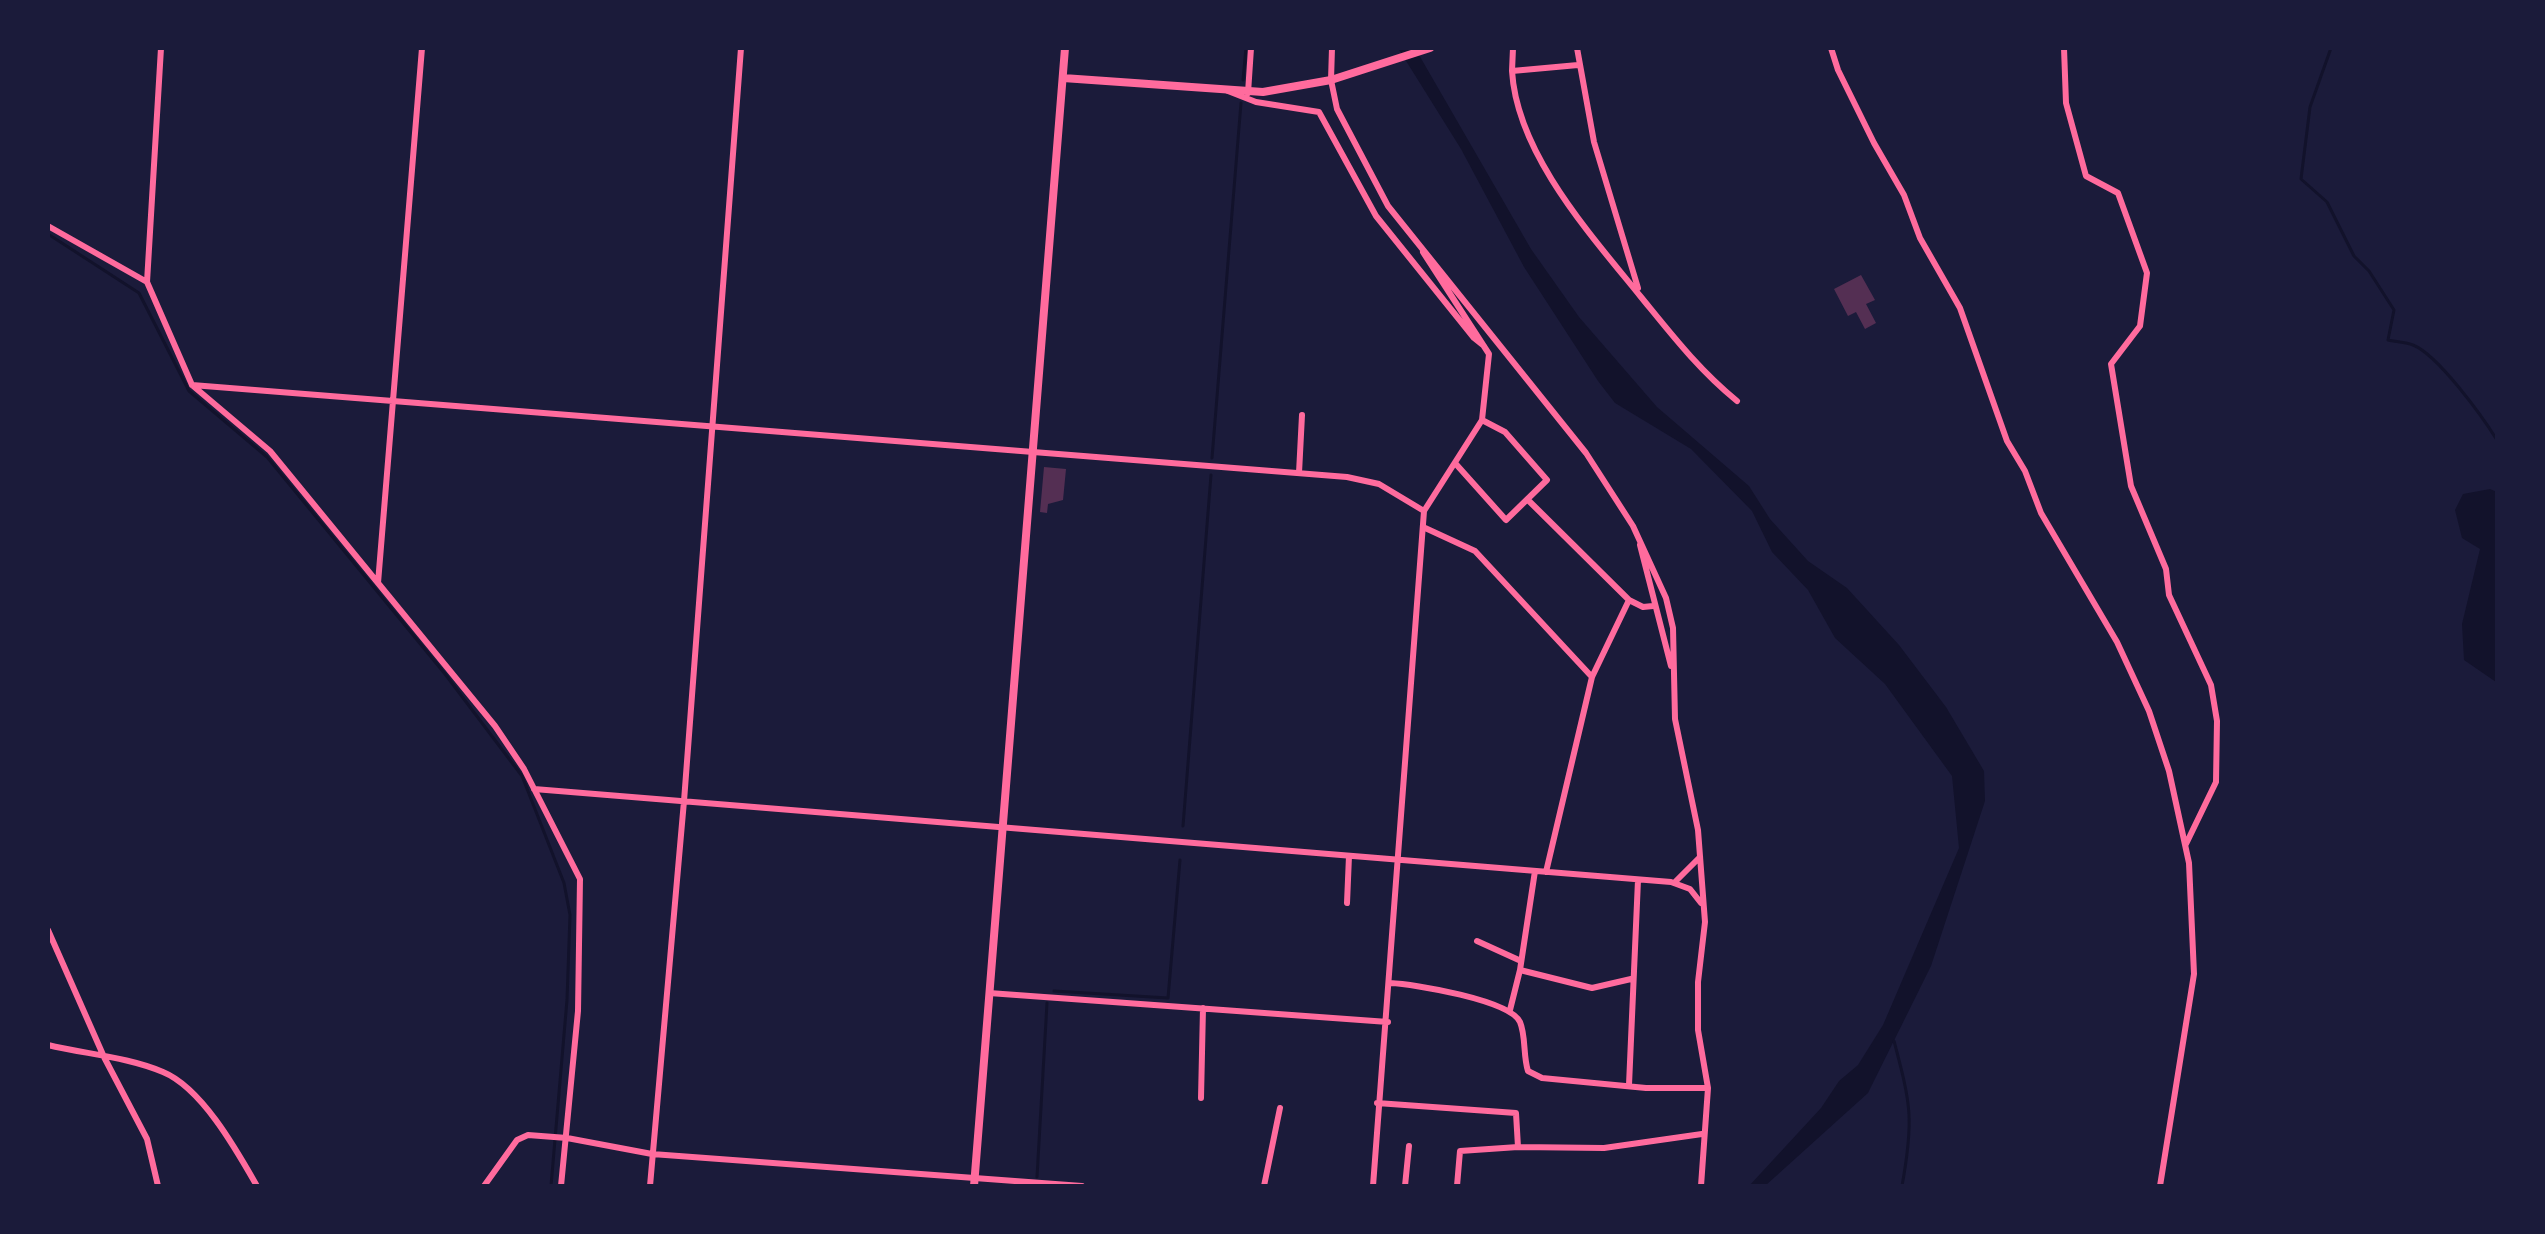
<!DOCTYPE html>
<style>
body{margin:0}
#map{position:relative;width:2545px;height:1234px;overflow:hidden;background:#1b1b3a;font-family:Commissioner,sans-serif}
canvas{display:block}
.frame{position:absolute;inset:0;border:50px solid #1b1b3a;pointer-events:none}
</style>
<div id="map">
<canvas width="2545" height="1234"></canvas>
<div class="frame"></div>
</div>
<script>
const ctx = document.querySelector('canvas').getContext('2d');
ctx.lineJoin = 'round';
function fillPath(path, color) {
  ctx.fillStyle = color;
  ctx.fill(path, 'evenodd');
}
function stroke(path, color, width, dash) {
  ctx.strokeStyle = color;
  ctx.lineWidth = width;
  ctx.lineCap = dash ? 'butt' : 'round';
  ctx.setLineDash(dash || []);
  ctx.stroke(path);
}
fillPath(new Path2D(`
 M1398,48H1415L1531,249L1579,317L1657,407L1749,486L1770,519L1808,561L1847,588L1899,645L1946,707L1984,771L1985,801L1931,966L1868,1093L1765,1186H1749L1821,1108L1839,1081L1858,1065L1883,1025L1959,848L1952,776L1885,684L1835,638L1808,590L1772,552L1752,511L1691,449L1615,403L1598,381L1524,267L1461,149Z
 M2490,489L2497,492L2496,682L2464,660L2462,624L2480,549L2462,538L2455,510L2463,494Z`), '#12122b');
stroke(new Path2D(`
 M2331,48L2310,107L2301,179L2327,202L2354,256L2369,271L2394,310L2388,340C2396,342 2406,342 2413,345C2438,355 2482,416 2497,440
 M1243,80L1246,48
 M48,234L139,293L189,391L267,457L445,674L522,776L564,883L570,915L567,1000L551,1186
 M1212,458L1241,103
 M1183,826L1211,475
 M1054,991L1168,998L1180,860
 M1894,1041C1911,1105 1914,1120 1902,1186
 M1037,1177L1047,1003`), '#12122b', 3);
fillPath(new Path2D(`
 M1861,275L1875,300L1866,304L1876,323L1865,329L1856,312L1848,316L1834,289Z
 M1044,467L1066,469L1063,500L1048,504L1047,513L1040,512Z`), '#542f53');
stroke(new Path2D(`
 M161,48L147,282L192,385L270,451L495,726L524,769L580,879L578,1011L561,1186
 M1332,48L1331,80L1337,109L1388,206L1586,453L1633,526L1666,598L1673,628L1675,719L1698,830L1705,922L1698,982V1030L1708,1088L1701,1186
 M1513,48L1512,71L1578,65
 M1577,48L1594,142L1638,288
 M1831,48L1838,70L1874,143L1904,195L1920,238L1960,308L2007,441L2025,471L2041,513L2117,642L2149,711L2169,771L2189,863L2194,974L2160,1186
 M2064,48L2066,103L2086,176L2118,193L2147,273L2140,326L2111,364L2131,486L2166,569L2169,595L2211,685L2217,721L2216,782L2186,844
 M1512,71C1517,154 1591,235 1641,297C1672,335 1699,370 1737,401
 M1228,91L1256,102L1319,112L1376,216L1474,338L1484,346
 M1248,93L1251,48
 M48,226L147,282
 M1423,252L1489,354L1482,420
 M192,385L1347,477L1379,484L1424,511
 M1299,473L1302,415
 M1528,500L1629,600L1643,607L1653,606
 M1423,527L1475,551L1592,677
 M1640,545L1671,666
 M378,583L422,48
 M534,789L1671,882L1690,889L1701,903
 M1546,872L1592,677L1629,600
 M1674,883L1700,857
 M1347,903L1349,856
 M48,930L104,1057L147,1139L158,1186
 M1477,941L1521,961
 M1520,970L1592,988L1631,979
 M1390,983C1414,984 1510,1000 1520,1022C1526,1036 1523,1056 1528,1071L1542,1078L1646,1088H1708
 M989,993L1388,1022
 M1510,1010L1520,970L1535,871
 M48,1045C85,1054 128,1057 163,1072C202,1088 237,1151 257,1186
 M1629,1085L1638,880
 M1201,1098L1203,1008
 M1377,1103L1516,1113L1518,1147
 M484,1186L517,1140L528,1135L567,1138L652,1154L1082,1186
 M650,1186L684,801L741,48
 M1264,1186L1280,1108
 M1373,1186L1424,511L1482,420L1505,432L1547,480L1506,520L1455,463
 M1405,1186L1409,1146
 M1457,1186L1460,1151L1518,1147L1604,1148L1702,1134`), '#ff6b9d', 6);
stroke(new Path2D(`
 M1063,78L1263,92L1331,80L1430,48
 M974,1186L1065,48`), '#ff6b9d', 8);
</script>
